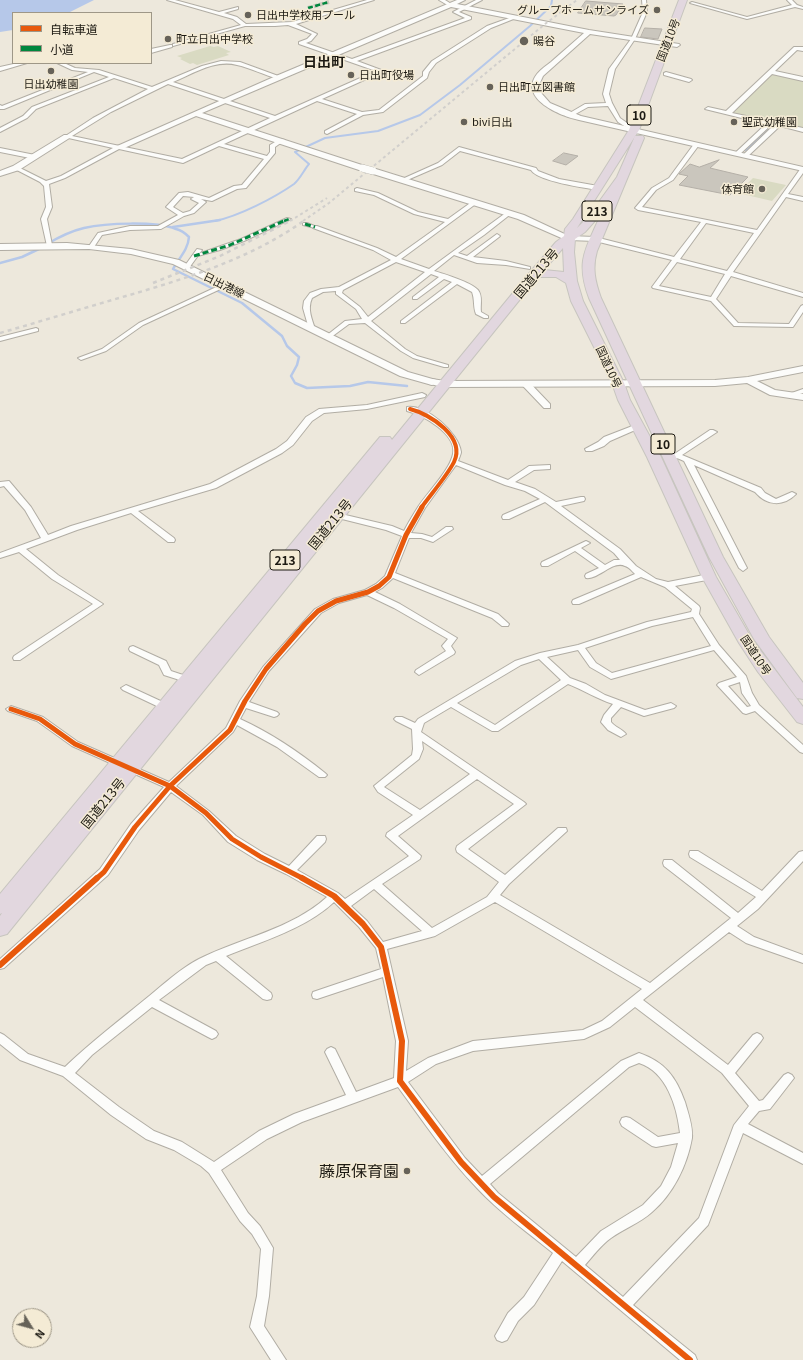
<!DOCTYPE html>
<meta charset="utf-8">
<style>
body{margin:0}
#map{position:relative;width:803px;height:1360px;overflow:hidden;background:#ede8dc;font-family:Georgia,"Noto Sans JP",serif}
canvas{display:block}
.legend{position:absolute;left:12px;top:12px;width:140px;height:52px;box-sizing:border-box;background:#f4ebd5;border:1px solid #9e9787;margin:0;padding:5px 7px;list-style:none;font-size:12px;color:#1d1a13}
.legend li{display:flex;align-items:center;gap:8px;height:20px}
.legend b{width:20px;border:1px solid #9e9787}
.north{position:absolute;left:12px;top:1308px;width:40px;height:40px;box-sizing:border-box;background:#f4ebd5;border:1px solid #9e9787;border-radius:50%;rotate:127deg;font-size:11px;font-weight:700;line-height:16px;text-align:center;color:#1d1a13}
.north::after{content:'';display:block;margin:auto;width:14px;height:18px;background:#666259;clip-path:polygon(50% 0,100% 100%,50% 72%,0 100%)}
</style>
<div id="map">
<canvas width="803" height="1360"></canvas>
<ul class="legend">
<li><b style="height:5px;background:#e8590c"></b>自転車道</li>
<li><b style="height:5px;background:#00873e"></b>小道</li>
</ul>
<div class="north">N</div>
</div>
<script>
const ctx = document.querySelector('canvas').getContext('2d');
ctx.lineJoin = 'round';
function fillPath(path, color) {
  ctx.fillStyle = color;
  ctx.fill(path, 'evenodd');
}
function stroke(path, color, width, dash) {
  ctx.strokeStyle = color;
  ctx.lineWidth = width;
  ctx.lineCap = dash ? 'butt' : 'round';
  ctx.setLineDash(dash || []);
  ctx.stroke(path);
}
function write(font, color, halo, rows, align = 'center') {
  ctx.font = font + ' Georgia,"Noto Sans JP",serif';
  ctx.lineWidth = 3;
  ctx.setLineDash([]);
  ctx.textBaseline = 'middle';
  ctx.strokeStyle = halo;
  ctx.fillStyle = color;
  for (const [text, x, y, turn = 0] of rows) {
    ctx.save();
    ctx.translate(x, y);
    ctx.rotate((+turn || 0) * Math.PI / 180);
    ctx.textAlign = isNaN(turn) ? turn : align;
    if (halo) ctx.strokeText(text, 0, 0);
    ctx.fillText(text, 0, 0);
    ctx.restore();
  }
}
fillPath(new Path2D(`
 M210,46L214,47L218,46L231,52L226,53L229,55L197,65L193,63L190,64L180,59L182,58L177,56Z
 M772,74L803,80V129L731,113Z
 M753,178L786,185L772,201L738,193Z`), '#d9dac2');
fillPath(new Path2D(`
 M0,0H94L68,13H13V30L0,32Z`), '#b6c8e9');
stroke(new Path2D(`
 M746,150L773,126
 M215,221C239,216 274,198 294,184C300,179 304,170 309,164L295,152L325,138L378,131L420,115L460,85L530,26L551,6L552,0`), '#b6c8e9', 2);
stroke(new Path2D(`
 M173,227L220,220
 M47,244C59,237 71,231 84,228C106,223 155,221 176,229C181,230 185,233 189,237C188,250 179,258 173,269L242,303L282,336L287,346L299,357L297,365L291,376L295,383L307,388L350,386L368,382L407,386
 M0,263L22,257L41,248`), '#b6c8e9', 2.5);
const building = new Path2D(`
 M586,1L623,4L616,15L614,16L578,13Z
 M645,28L662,29L658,39L641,37Z
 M564,153L578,156L566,165L553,161Z
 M719,160L710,168L748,177L730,195L679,185L688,176L679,174L690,164L699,167Z`);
fillPath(building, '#cac6bd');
stroke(building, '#b4afa7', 1);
stroke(new Path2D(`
 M308,8L329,2`), '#cec9be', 4, [4, 2]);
const pedestrian = new Path2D(`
 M287,218L291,219L244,241L220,250L194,257L192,256L241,239Z
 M303,223H307L317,227L315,228L303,225Z`);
const minor = new Path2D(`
 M167,0H175L219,12L238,7V9L224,13L237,17L246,24L292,22L367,0H374L296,24L317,34L311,41L306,43L352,59L465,18L453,12L476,0H482L459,12L471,17V19L357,61L384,71L322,99L362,112L379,110L423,76V72L432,61L487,26L512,17L516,18L491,28L436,63L429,72L427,78L383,112L363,115L327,134L325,133V131L357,114L317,101L224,144L267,156L270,152V145L280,139L285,140L275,147V153L246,188L237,189L212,201L201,199L206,202L194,213L184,216L161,229L130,230L102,235L94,247H90L89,246L98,233L130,226H158L178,215L166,207L179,193L188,192L209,198L234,186L242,185L264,159L219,146L183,163L119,149L65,178L49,184L52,207L47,219L52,245L47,246L41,219L46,207L44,186L40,182L13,168L18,167L46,181L61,176L113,148L64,137L93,118L148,89L114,78L36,109L27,118L0,132V128L23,116L32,107L109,77L94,72L4,109H0V105L2,106L88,72L72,70L57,63H64L75,68L99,70L152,87L202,66L221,61L240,62L281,77L278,79C264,75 251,68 237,65C215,59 193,74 173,82L275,116L376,71L299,44V42L307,39L312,34L288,25L275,26H245L173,46V44L241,25L233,19ZM168,84L270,118L182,159L72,136L111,112ZM183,196L194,197L191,199L199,203L190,211L183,213L173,207Z
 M439,0H445L453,5L449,6Z
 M642,0H646L647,12L635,39L615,69L609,94L612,103L620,118L637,130L632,131L618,122L608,106L588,107L572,116H568V114L585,104L606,103L603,94L609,69L631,39L643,12Z
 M787,0H792L797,5L803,7V9L795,7L747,19L690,3L692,2L747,17L792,5Z
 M170,45H172V47L151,53V49Z
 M794,47H803V51L797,50L775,71L803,77V81L772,74L732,113L803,128V132L780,126L747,157H743V155L774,125H771L739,155H735V153L766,124L705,109L708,107L726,111Z
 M18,63H27L0,71V67Z
 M666,72L691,79L692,80L689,82L664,75V73Z
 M696,143L699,145L673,180L656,190L642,207L757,230L801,168L803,167V173L788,194L803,197V201L786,197L733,272L803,293V297L731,276L716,299L738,323L789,324L801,306L803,305V312L793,327L734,326L711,301L653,288L652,287L672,260L595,241L569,240L566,238L569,236L595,237L674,257L701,222L638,210L635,208L652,188L669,178L694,144ZM706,223L754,233L727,271L680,259ZM677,262L725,274L711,297L659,286Z
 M459,147L536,168L538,171L559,179L598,186L601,188L598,190C585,188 537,181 531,170L460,151L442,165L405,181L400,180L438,163Z
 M0,148L35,155L38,157L35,159L0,152Z
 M357,188L378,193L418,212L448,219L473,201H477V203L401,259L429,269L507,212L512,213L484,235L458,253L467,256L497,234L500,236L499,237L473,257L506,261L530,267V269L506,265L477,263L454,255L434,271C444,274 471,282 478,290C483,296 480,305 481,312L488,316V318H484L476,314C473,307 475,300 472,292L457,284L405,323H401V321L452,282L444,279L417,299H413V297L439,277L431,274L371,321L405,349L417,356L448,365V367H444L413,358L401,351L365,323L349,324L330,338H326V336L345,321L362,319L356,309L336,294V291L323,292L312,298C307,309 312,319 315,329L312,331L309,329L303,308L304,301L310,293L321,289L339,287L391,260L373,250L313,228V226H317L377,248L396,257L445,222L414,214L374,195L355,191V189ZM396,262L425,272L368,317L360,307L342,293L343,290Z
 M197,249L202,250L189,268H185L184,267Z
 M225,283L227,284V286L143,325L106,351L81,360L78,358L102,349L139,323Z
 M36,328L38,329V331L0,341V337Z
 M522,381H528L550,404V408H544L522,385Z
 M803,389V393L790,397L786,395Z
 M422,393L426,395L425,397L367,409L324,413L312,421L293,445L282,453L216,488L138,511L174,538L175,540L174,542H168L131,513L77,530L26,549L58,575L103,604L20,660H14L13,658L14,656L93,604L52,579L19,552L0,558V553L41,538L25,510L4,486L0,487V482L9,481L31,507L48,535L71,526L210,484L276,449L287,441L306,417L319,409L367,405Z
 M407,407C426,404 459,433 461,452C461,454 459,458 458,461L508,480L529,466L550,465V469L534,470L515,482L535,489L556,502L581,497H584L585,499L584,501L561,506L620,549L636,566L656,579L668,582L709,574L712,575L713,577L712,579L675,586L699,606L700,608L699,614L719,645L746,676L752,693L759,705L803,745V753L800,752L755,711L746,714L743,713L717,685L719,683L737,677L714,650L611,679L590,667L578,650L547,657L570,678L586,684L605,695L645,710L671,703L676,706L674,708L644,716L621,707L611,718V722C615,727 622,729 626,734L621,737L608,730L601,722L604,715L613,704C597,699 584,690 568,684L498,731H492L451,707L424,723L421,732L524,802L526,804L468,849L505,875L558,828H566L567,831L509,884L500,895L650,983L731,918L664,866L663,863L664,860H672L738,913L756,897L690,857L689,854L690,851H698L762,891L799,852L803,851V861L758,909L737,926L754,937L803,955V963L746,943L729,932L643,1000L728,1065L753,1035L757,1033L761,1035L763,1038L761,1041L735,1073L759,1101L763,1100L784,1075L788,1073L792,1075L794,1078L770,1109L759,1111L748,1124L803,1153V1164L743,1133L708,1225L633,1305L695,1355L697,1360H680L562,1261L534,1305L518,1321L507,1340L502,1342L497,1340L495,1336L508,1313L524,1297L553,1253C527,1232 499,1212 477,1188C447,1157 423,1121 398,1087L302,1122L267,1139L221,1170L248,1213L260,1226L273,1248L269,1296L264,1326L286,1360H271L250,1327L257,1296L261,1249L252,1234L240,1221L209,1173L201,1166L174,1150L146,1139L111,1115L63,1076L20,1060L0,1044V1033L4,1035L28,1054L65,1067C91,1042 120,1020 148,997C164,984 181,968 199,959C241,938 292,929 327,897L286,874L257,860L228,842L203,815L171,792L139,830L108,875L4,968L0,969V959L100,869L131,824L164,787L72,746L37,721L8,711L6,709L11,706L43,717L78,742L169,782L226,728L240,701L263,667L315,609L333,599L365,590L376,584L385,576L402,536L386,530L334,517L333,515L337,513L392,526L404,531C408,523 413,515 418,507C427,493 450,470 453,454C457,434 423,415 407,411ZM456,465L505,485L525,491L540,499L503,515L502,517L503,519H509L545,502L614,553L620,560H614L605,565L581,548L590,543L586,541L542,562L541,564L542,566H548L575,551L599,568L586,574L585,576L586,578C598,580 613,560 625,566C629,567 632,571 635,574L573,600L572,602L573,604H579L641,577L665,587L692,609L691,612L647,622L578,645L540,653L515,661L418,719L415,723L402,717H396L394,719L396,721L412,729L413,749L412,755L374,786L378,792L413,815L387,833L386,836L409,856L345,899L338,893L297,870L325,842L326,839L325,836H317L289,866L265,854L236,836L209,811L176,786L233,732L237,725L277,747L319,777H325L327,775L325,773C299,752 271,733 240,719L246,708L274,717L277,716L279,714L277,712L249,702L269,671L321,613L339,603L367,595L394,608L448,639L442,646L446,651L416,670L415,672L419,675L454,654L455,652L451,646L457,638L400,604L375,592L382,588L393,578L492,618L502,626H508L509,624L498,614L395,573L409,538H421L433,542L453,529L452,527H446L432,537L422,534L411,533L425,508ZM693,617L711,646L612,673L596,663L585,648L652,626ZM539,659L561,680L495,725L457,703L521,665ZM740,682L742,693L751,706L747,707L728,686ZM422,741L470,774L420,810L384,787L419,759L423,749ZM477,779L514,804L457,846L456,849L457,852L499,882L487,897L432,928L382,884L420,859L421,856L398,836ZM374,889L422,931L383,942L367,921L351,906ZM334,902L359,927L376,948L381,969L313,992L312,995L313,998L317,999L383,977L396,1041L394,1078L356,1092L335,1049L331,1047L327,1049L325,1052L346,1095L294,1114L259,1131L214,1162L182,1142L154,1131L119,1107L75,1073L92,1055L152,1007L208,1037L212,1039L216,1037L218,1034L216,1031L159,1000L206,965L216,961L263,999L267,1000L271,999L272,996L271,993L226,956C263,941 305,929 334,902ZM495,902L642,989L602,1021L583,1030L473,1041L428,1058L406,1071L408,1041L387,949L435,936ZM635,1007L722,1073L749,1106L734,1125L699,1218L623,1297L585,1265C593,1256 601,1245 611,1238C623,1229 640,1223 652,1212C673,1194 687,1166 692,1138C693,1126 688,1113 685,1102C676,1077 665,1062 639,1053L621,1061L482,1176L465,1158L408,1082L436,1064L473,1051L584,1039L610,1027ZM639,1063C667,1072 677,1107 680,1133L658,1137L630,1118L626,1117L622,1118L620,1122L622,1126L652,1146L656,1147L678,1143L671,1167L661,1186L643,1205L601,1231L576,1257L498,1193L490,1184L629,1067Z
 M635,425H638L642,427L610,441L604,446L592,451H586L585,449L598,442L604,437Z
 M710,430H713L717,432L682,455L761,488L765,493L776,499L792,492L796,494C783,507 767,506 755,492L694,465L747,568L743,571L739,568L684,461L677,458L671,459L670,457Z
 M133,646L166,661L171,671L189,677L190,679L186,682L164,675L159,665L130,651L129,649L130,647Z
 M126,685L167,704L169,706L164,709L161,708L123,690L121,688Z`);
const tertiary = new Path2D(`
 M457,0H465L457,4L589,30L679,44L680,45L677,47L590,34L543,76L539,85L542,94L550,103L581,116L803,167V171L579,120C561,116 518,99 537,74C541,69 547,65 551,62C562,52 573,43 584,33L451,7L202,113L365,166V170H359L196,116L122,149H119L115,147L276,76Z
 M64,135H67L71,137L19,170L0,176V171L13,166Z
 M370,169H376L524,215L573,238L572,240H566L518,219L370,173Z
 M803,366V372L757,381L775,390L803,394V400L770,395L747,383L715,386L445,387L429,384L427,382L432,379L445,381L715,380L748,377Z`);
const secondary = new Path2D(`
 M67,243L131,249L179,260L408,372L436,380L437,382L432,385L400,376L173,264L131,254L89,249L0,250V244Z`);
const trunk = new Path2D(`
 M679,0H687L639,130L577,228L588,217L617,177L635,136H643L644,138L597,251C592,268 595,281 601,298L723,557L769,637L803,683V699L797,698L754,639L709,557L589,298C575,260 586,249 601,214L585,232L575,239L574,252L577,281L583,301L624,383L630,400L661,457L716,577L751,638L803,707V724L797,722L758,672L739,643L702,577L647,457L618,400L612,383L571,301L566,283L556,277H538L7,934L0,936V916L2,913L0,914V894L380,437H390L392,440L531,271L556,242L564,236L565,229L573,219L629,130ZM563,248L564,272L544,270Z`);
stroke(pedestrian, '#b1ada4', 2);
stroke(minor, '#b1ada4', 2);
stroke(tertiary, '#b1ada4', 2);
stroke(secondary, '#b1ada4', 2);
stroke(trunk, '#c7c5bf', 2);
fillPath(pedestrian, '#fcfcfa');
fillPath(minor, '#fcfcfa');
fillPath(tertiary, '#fcfcfa');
fillPath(secondary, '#fcfcfa');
fillPath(trunk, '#e2d7df');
stroke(new Path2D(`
 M290,221L327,198
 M303,221L329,203L545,24L577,0`), '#d1cfcc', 2, [3, 3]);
stroke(new Path2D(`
 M153,283L220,256L292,220
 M0,333C42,321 84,308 126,296C188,278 252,258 305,220`), '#d1cfcc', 2.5, [4, 4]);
const tertiaryBridge = new Path2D(`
 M362,168L373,171`);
stroke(tertiaryBridge, '#b1ada4', 8, []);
stroke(tertiaryBridge, '#fcfcfa', 7);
stroke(new Path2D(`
 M308,8L329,2
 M284,221L289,219`), '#00873e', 2.5, [5, 2.5]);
stroke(new Path2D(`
 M305,224L315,227
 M194,256L230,245L286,220`), '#00873e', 3, [6, 3]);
stroke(new Path2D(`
 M410,409C430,414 466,437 454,462C447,476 431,494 421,508`), '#e8590c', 4);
stroke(new Path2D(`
 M11,709L40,719L75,744L170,786L206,813L232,839L261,857L304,879
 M96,879L104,872L135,827L170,786L230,730L245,701L266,669L305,624L318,611L336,601L368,592L379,586L389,577L406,535L422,507`), '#e8590c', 5);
stroke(new Path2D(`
 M302,878L334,896L363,924L381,947L402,1041L400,1081L461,1162L494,1197L690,1360
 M0,965L97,878`), '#e8590c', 6);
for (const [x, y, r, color] of [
 [657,10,4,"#666259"],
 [248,15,4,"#666259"],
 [168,39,4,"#666259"],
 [524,41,5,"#666259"],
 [51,71,4,"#666259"],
 [351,75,4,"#666259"],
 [490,87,4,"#666259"],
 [464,122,4,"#666259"],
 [734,122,4,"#666259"],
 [762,189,4,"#666259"],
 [407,1171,4,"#666259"]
]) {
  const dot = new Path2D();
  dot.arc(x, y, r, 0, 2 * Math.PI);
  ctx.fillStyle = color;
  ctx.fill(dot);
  stroke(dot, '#f4ebd5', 1.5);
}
write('11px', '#1d1a13', '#f4ebd5', [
 ["グループホームサンライズ",649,10,"right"],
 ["日出中学校用プール",256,15],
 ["町立日出中学校",176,39],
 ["暘谷",533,41],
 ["日出町役場",359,75],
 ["日出幼稚園",51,84,"center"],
 ["日出町立図書館",498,87],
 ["bivi日出",472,122],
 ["聖武幼稚園",742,122],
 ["体育館",754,189,"right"]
], 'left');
write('11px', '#1d1a13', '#f4ebd5', [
 ["国道10号",668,40,-69],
 ["日出港線",224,285,26],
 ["国道10号",609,367,65],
 ["国道10号",756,655,56]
]);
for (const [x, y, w] of [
 [639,115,24],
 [597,211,30],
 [663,444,24],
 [285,560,30]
]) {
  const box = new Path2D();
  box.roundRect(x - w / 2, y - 10, w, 20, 3);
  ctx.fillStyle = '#f4ebd5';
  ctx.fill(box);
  stroke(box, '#1d1a13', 1);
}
write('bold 12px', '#1d1a13', null, [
 ["10",639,115],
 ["213",597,211],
 ["10",663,444],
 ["213",285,560]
]);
write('13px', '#1d1a13', '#f4ebd5', [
 ["国道213号",536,273,-50],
 ["国道213号",330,524,-51],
 ["国道213号",103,803,-51]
]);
write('bold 14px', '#1d1a13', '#f4ebd5', [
 ["日出町",324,62]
]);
write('16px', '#1d1a13', '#f4ebd5', [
 ["藤原保育園",399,1171]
], 'right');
</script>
